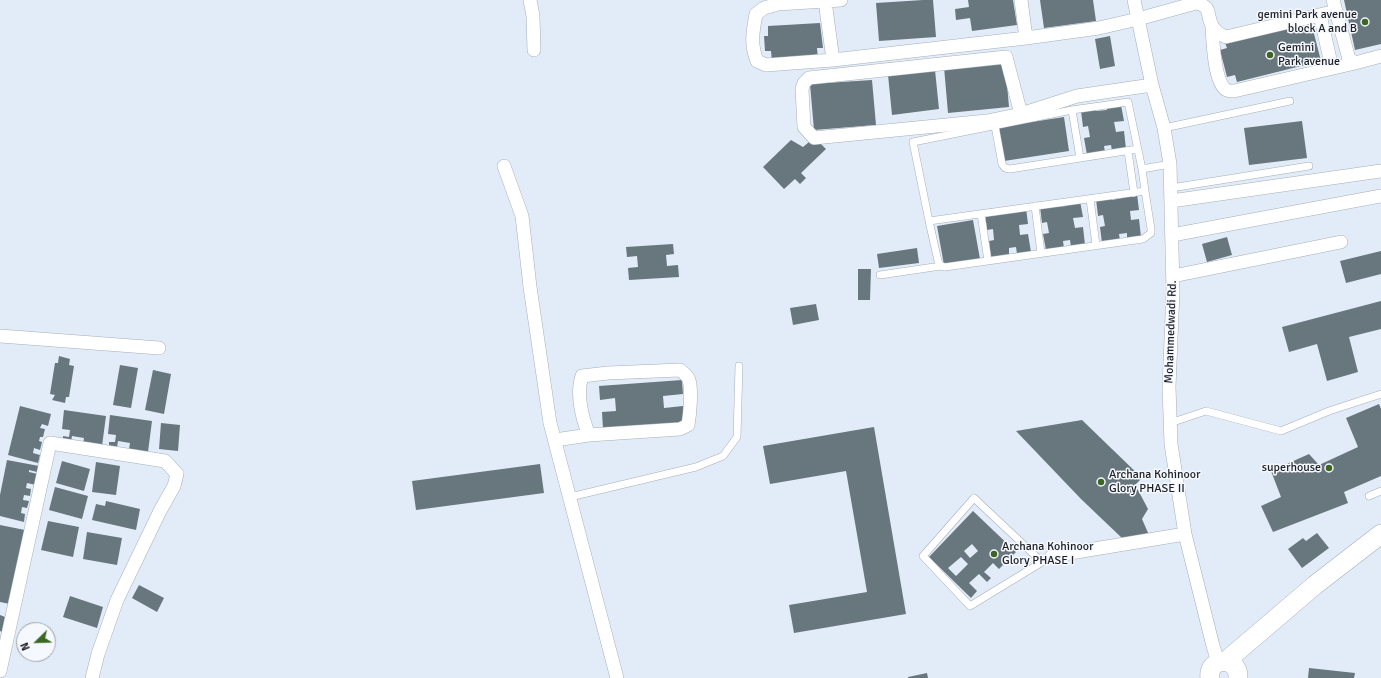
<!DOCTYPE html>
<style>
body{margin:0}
#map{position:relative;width:1381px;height:678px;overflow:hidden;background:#e2ecf9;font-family:Signika,sans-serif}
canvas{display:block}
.north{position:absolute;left:16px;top:622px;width:40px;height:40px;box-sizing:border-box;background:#f5f8fe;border:1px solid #9fa2a7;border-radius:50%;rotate:247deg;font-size:11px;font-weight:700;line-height:16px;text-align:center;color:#1d2024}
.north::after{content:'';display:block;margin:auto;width:14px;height:18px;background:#3b6623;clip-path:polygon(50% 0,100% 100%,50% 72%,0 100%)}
</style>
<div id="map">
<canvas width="1381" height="678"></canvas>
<div class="north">N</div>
</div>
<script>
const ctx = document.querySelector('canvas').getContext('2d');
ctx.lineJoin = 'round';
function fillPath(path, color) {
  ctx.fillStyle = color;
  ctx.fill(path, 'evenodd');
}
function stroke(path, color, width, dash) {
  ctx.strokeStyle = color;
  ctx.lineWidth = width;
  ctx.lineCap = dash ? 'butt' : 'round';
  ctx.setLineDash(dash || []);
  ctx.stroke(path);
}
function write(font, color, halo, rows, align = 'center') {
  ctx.font = font + ' Signika,sans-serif';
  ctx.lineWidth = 3;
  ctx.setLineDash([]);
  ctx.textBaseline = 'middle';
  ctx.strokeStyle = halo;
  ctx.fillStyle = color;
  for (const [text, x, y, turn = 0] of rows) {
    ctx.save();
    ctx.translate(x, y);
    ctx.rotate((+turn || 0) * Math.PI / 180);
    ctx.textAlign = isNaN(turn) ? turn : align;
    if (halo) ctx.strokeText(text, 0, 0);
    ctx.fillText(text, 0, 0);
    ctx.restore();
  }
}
fillPath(new Path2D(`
 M923,0H933L936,37L879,41L876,3Z
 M968,0H1013L1017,25L972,31L970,18L956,20L955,9L969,7Z
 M1040,0H1093L1096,21L1044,28Z
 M1344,0H1381V44L1355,50Z
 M1311,22L1321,61L1237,82L1235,75L1227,77L1220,50L1227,48L1225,43Z
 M820,23L823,48H817L818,59L772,62L771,51H765L764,36H768V26Z
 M1110,36L1115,66L1100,69L1095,39Z
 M1005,61L1009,107L948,113L944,67Z
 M935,70L939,109L892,115L888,75Z
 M872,80L876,125L814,130L810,84Z
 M1121,105L1124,121L1114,122L1116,132L1124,131L1126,149L1112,151L1111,145L1104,146L1105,152L1087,155L1084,138L1090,137L1088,126L1083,127L1081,111L1096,109V111L1107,110L1106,107Z
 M1064,117L1069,151L1004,161L999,127Z
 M1302,121L1307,158L1249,165L1244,128Z
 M791,140L803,147L809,142L813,145L819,142L826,149L801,173L806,178L800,184L795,179L784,189L763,167Z
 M1137,194L1139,210L1130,211L1131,220L1139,219L1141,237L1127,239V233L1119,234L1120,240L1102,243L1100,227L1105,226L1103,215L1098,216L1096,199L1111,197L1112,200L1122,198V196Z
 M1080,201L1083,217L1073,218L1075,228L1083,227L1085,245L1071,247L1070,240L1063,241L1064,248L1046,250L1043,234L1049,233L1047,222L1042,223L1040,207L1055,205V207L1066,206L1065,203Z
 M1026,208L1028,224L1019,225L1020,235L1028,234L1031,252L1017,254L1016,247L1009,248V255L991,257L989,241L994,240L993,229L987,230L985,214Z
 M973,220L980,259L944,265L937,226Z
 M1227,237L1232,255L1207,262L1202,244Z
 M673,244L674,254L666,255L667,266L678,265L679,277L629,280L628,268L638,267L637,256L627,257L626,247Z
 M917,248L919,263L879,268L877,254Z
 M1381,251V274L1346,283L1340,261Z
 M858,269H871L870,300H858Z
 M1381,301V329L1349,337L1358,372L1327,381L1317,344L1289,352L1282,327Z
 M816,304L819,320L793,325L790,308Z
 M59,356L70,359L69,365L74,366L69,397H66L65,403L52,400L55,395L50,394L55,363H58Z
 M120,365L138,368L131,408L113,405Z
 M153,370L171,374L164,414L145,410Z
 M682,380L683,394L663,396L664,408L683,406L684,423L603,429L602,412L616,411L615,398L600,400L599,386Z
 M1379,404L1381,409V476L1344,492L1348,503L1273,532L1261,506L1281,497L1271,471L1309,454L1319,465L1358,447L1346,418Z
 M20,406L51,414L48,426L42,424L40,428L45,429L43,437H40L39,441L42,442L40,450L34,448L33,453L40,455L38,463L8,455Z
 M64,410L106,416L102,446L83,444L84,438L72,436L71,442L63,441V436L69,437L70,430L62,429Z
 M110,415L152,421L148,452L129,449L130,443L118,441L117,448L109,446V442H115L116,435L108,434Z
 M1082,420L1142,478L1134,486L1138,490L1148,509L1142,519L1149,535L1123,539L1081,499L1016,431Z
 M161,423L180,425L178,451L159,449Z
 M874,427L906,614L794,633L789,605L867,592L846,471L770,484L763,446Z
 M7,460L39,466L37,472L29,470V472L38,474L36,485L27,483L26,488L31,489L30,496L24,495L23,500L29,501L27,508L22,507L21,513L25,514L24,522L0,516V495Z
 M62,461L90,469L84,491L56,483Z
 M96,462L120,466L116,495L92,492Z
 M540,464L544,493L416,510L412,481Z
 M55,487L88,496L82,519L49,510Z
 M106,501L140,509L136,530L92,520L96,504L105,506Z
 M973,511L1016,552L999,569L993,563L984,572L991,578L987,582L979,574L969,583L977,591L971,598L929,557ZM972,544L978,551L970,558L964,551ZM961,557L968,564L956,576L948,568Z
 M48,521L79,527L73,557L41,550Z
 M0,525L25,530L10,604L0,602Z
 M87,532L122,538L117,565L83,559Z
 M1317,533L1329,548L1302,568L1288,549L1303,538L1306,541Z
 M139,585L164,598L157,612L132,598Z
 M70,596L103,607L97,628L63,617Z
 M0,615L5,617L2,632L0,631Z
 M1309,668L1355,673L1354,678H1308Z
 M927,673L928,678H908V677Z`), '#68767e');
const lane = new Path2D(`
 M1072,110L1080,158
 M995,126L1002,164L1005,168L1010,169L1138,149
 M1164,128L1290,101
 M1128,151L1134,193
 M1171,188L1309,166
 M1145,191L1151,229V233L1143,239L945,267L941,266L938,261L929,221Z
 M1145,191L1142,169L1170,164
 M1090,199L1096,245
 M1035,206L1041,253
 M981,214L988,261
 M929,221L913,142L1072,110L1128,102L1142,169
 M880,275L941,266
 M1170,423L1206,411L1281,431L1329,411L1381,394
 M1369,496L1381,491
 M570,497L696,467L723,456L737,437L739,366
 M1042,562L974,498L923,556L970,606L1052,556`);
const street = new Path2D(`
 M530,0L533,16L534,50
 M841,0L778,4L764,8L756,14C753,31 750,44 757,61L766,65L833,60L1026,38L1099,28L1138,19L1196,3C1214,7 1205,16 1213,27C1216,32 1221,35 1226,37L1336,11
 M1021,0L1026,38
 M1134,0L1152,85L1164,128L1170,164L1173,291L1169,387L1171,444L1185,534L1213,646L1218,662
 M1333,0L1349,59L1355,63L1381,56
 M825,1L833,60
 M1320,15L1332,68
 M1212,27C1213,42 1214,79 1225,89C1227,91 1231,91 1234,91L1355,63
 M1021,114L1006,57L809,78L804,83L802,89L804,127L814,138L987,121L1021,114L1077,96L1152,85
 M504,166L522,216L530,287L550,423L617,678
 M1171,201L1381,171
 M1172,235L1381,196
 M1173,276L1341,242
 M0,336L159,348
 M555,440L589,435L680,429L688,425C690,414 692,390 689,380C687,375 684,373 680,370L608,373L582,376C576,394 582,418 589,435
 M1052,556L1185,534
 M0,671L50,443L165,461L177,474L174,486L160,511L117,600L98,654L92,678`);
const secondary = new Path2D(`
 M1226,661L1315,585L1381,534
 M1210,678C1207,657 1239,655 1238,678`);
stroke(lane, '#a5aeba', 8);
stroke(street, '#a5aeba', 14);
stroke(secondary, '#a5aeba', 20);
stroke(lane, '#fff', 7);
stroke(street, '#fff', 13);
stroke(secondary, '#fff', 19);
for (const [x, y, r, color] of [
 [1365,22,4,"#3b6623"],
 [1270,55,4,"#3b6623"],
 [1329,468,4,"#3b6623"],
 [1101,482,4,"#3b6623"],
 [994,554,4,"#3b6623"]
]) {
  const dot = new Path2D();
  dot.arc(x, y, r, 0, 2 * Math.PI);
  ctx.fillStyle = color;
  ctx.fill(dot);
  stroke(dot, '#f5f8fe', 1.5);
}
write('12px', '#1d2024', '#f5f8fe', [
 ["gemini Park avenue",1357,15,"right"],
 ["block A and B",1357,29,"right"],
 ["Gemini",1278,48],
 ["Park avenue",1278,62],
 ["superhouse",1321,468,"right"],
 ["Archana Kohinoor",1109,475],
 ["Glory PHASE II",1109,489],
 ["Archana Kohinoor",1002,547],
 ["Glory PHASE I",1002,561]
], 'left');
write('12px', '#1d2024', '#f5f8fe', [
 ["Mohammedwadi Rd.",1171,332,-88]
]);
</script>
